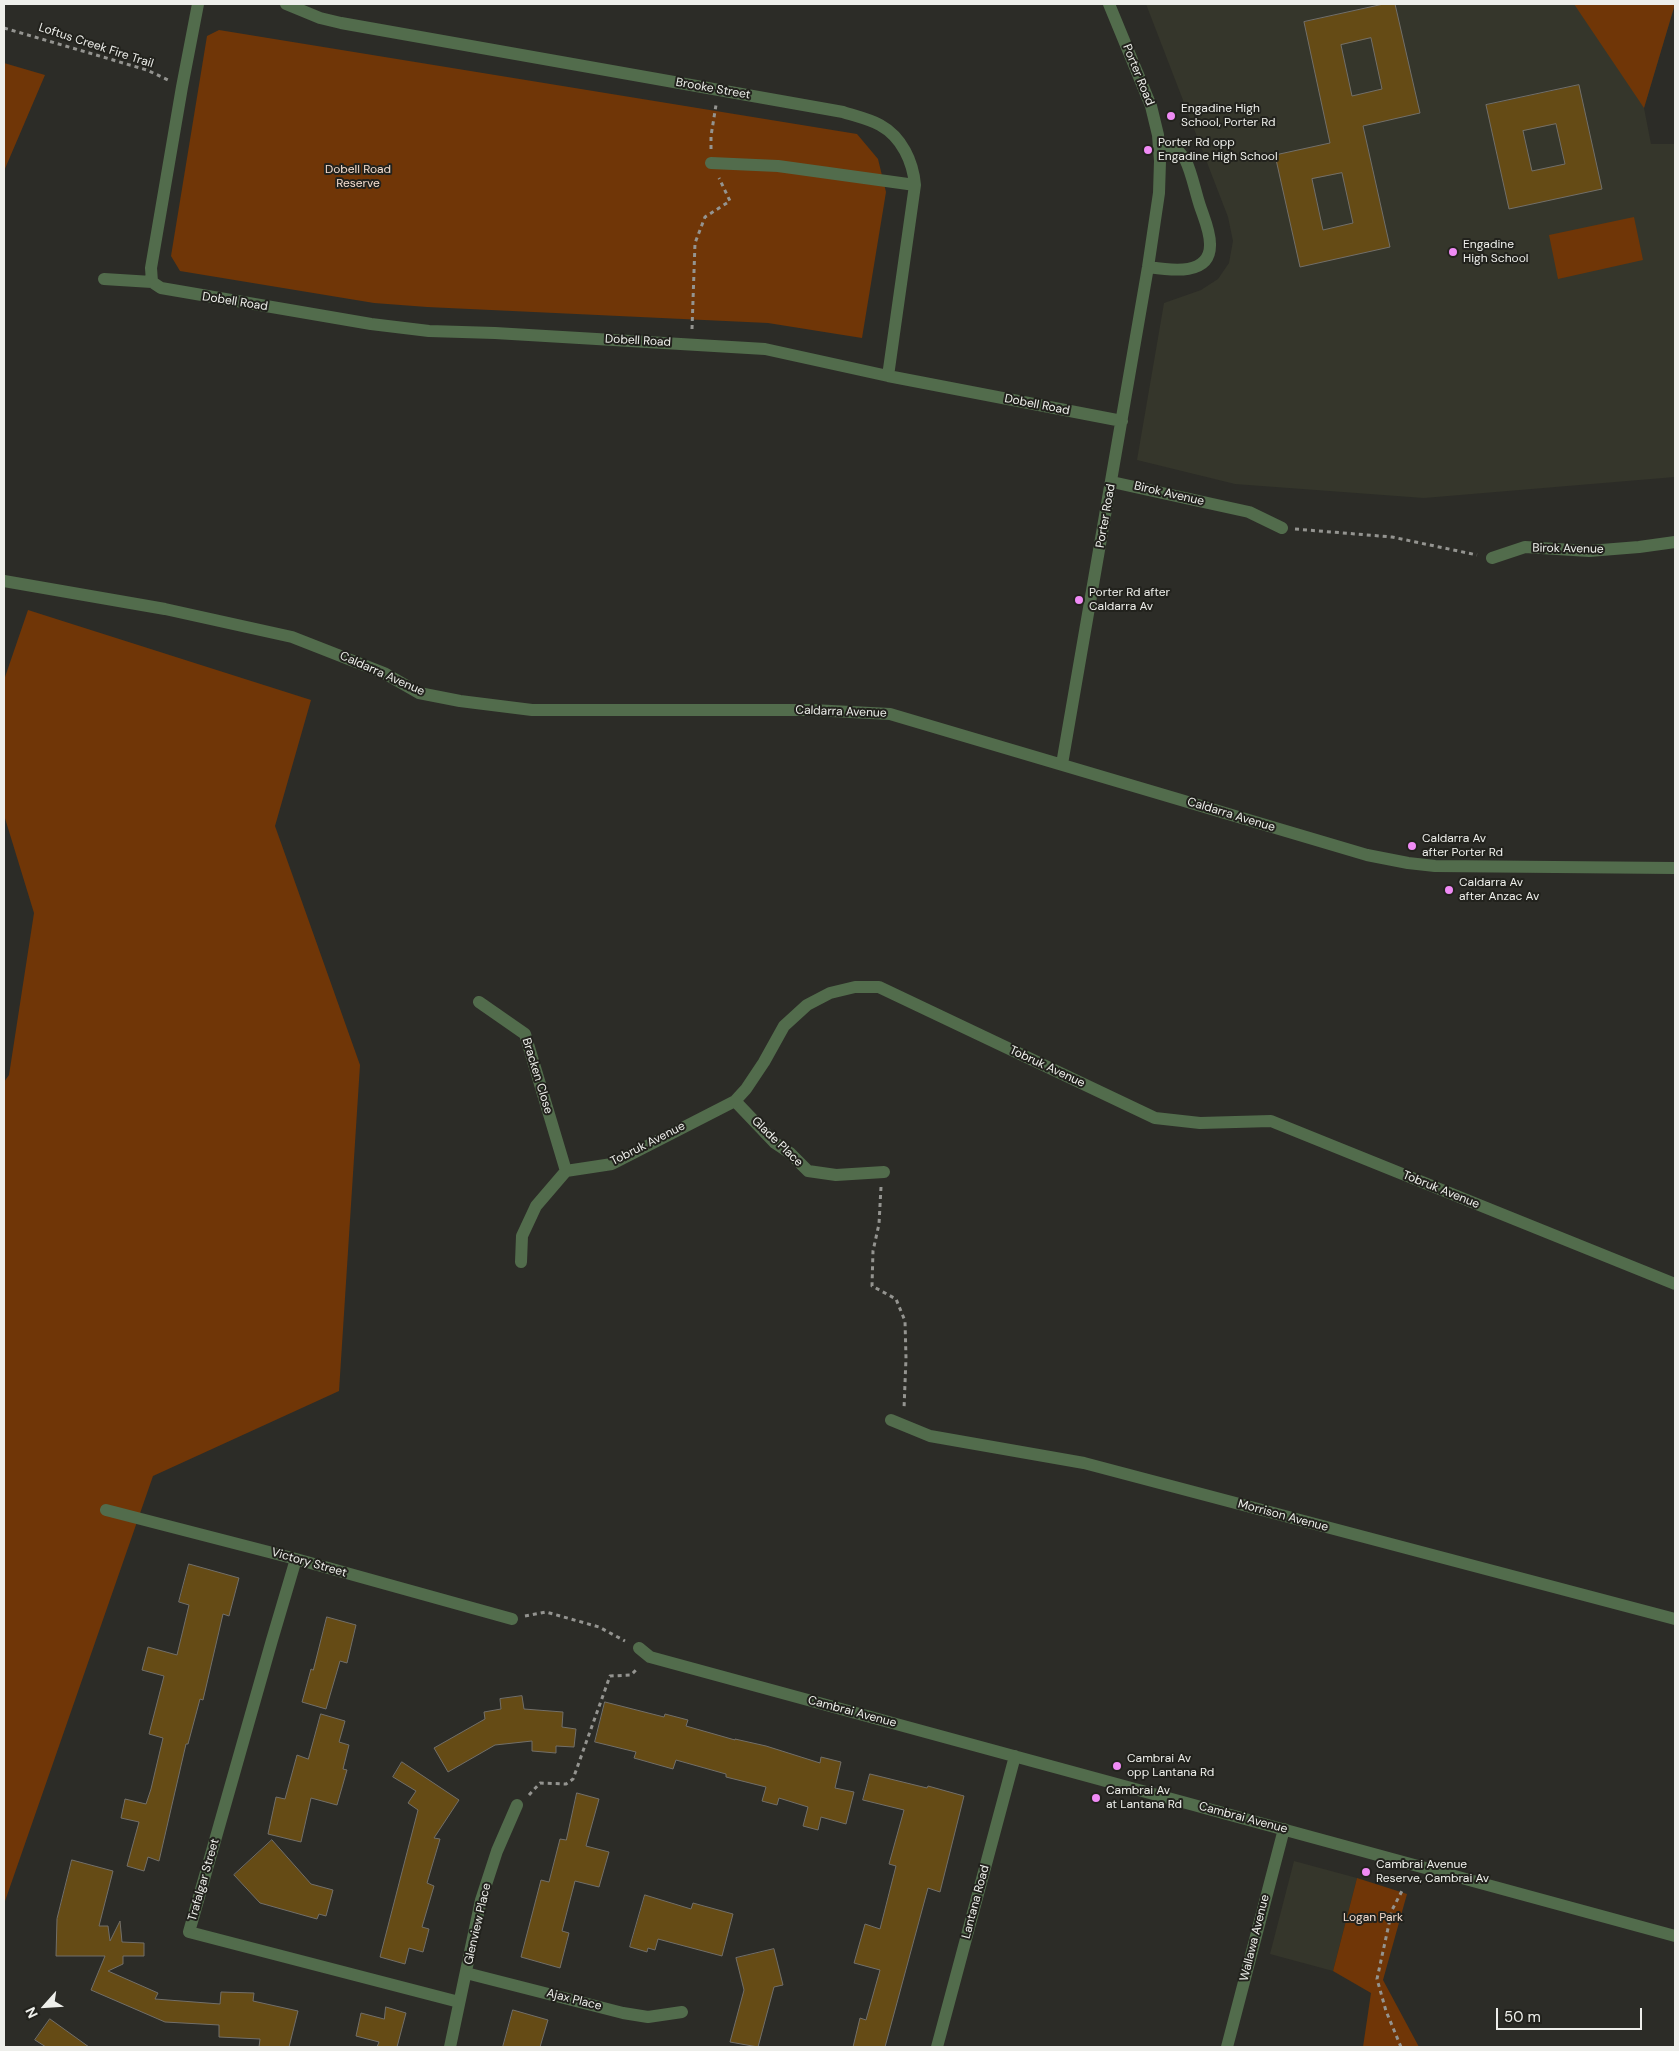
<!DOCTYPE html>
<style>
body{margin:0}
#map{position:relative;width:1679px;height:2051px;overflow:hidden;background:#2c2c27;font-family:"DM Sans",sans-serif}
canvas{display:block}
.frame{position:absolute;inset:0;border:5px solid #eeefeb;pointer-events:none}
.north{position:absolute;left:20px;top:1981px;width:50px;height:50px;-webkit-text-stroke:4px #22221d;paint-order:stroke;rotate:244deg;font-size:14px;font-weight:700;line-height:20px;text-align:center;color:#eeefeb}
.north::after{content:'';display:block;margin:auto;width:18px;height:22px;background:#eeefeb;clip-path:polygon(50% 0,100% 100%,50% 72%,0 100%)}
.scale{position:absolute;left:1496px;top:2008px;width:146px;height:22px;box-sizing:border-box;border:2px solid #eeefeb;border-top:0;padding-left:6px;font-size:15px;line-height:18px;white-space:nowrap;color:#eeefeb;-webkit-text-stroke:4px #22221d;paint-order:stroke}
</style>
<div id="map">
<canvas width="1679" height="2051"></canvas>
<div class="frame"></div>
<div class="north">N</div>
<div class="scale">50 m</div>
</div>
<script>
const ctx = document.querySelector('canvas').getContext('2d');
ctx.lineJoin = 'round';
function fillPath(path, color) {
  ctx.fillStyle = color;
  ctx.fill(path, 'evenodd');
}
function stroke(path, color, width, dash) {
  ctx.strokeStyle = color;
  ctx.lineWidth = width;
  ctx.lineCap = dash ? 'butt' : 'round';
  ctx.setLineDash(dash || []);
  ctx.stroke(path);
}
function write(font, color, halo, rows, align = 'center') {
  ctx.font = font + ' "DM Sans",sans-serif';
  ctx.lineWidth = 4;
  ctx.setLineDash([]);
  ctx.textBaseline = 'middle';
  ctx.strokeStyle = halo;
  ctx.fillStyle = color;
  for (const [text, x, y, turn = 0] of rows) {
    ctx.save();
    ctx.translate(x, y);
    ctx.rotate((+turn || 0) * Math.PI / 180);
    ctx.textAlign = isNaN(turn) ? turn : align;
    if (halo) ctx.strokeText(text, 0, 0);
    ctx.fillText(text, 0, 0);
    ctx.restore();
  }
}
fillPath(new Path2D(`
 M1146,4H1675L1644,108L1651,144H1675V477L1424,498L1235,484L1137,460L1164,303L1201,290L1218,279L1229,263L1233,241L1228,217Z
 M1294,1861L1357,1878L1333,1971L1270,1954Z`), '#35362b');
fillPath(new Path2D(`
 M1574,4H1675L1644,108Z
 M219,30L857,134L878,159L886,192L862,338L768,323L427,307L374,303L180,271L171,256L207,36Z
 M4,63L45,75L4,171Z
 M1634,217L1643,260L1558,279L1549,235Z
 M28,610L311,700L275,826L360,1065L339,1391L153,1476L4,1904V1082L9,1075L34,913L4,815V680Z
 M1357,1878L1407,1894L1383,1980L1419,2047H1363L1371,1993L1333,1971Z`), '#703607');
const building = new Path2D(`
 M1384,4H1395L1420,113L1363,126L1390,247L1300,267L1275,155L1330,143L1304,22ZM1371,38L1382,89L1352,96L1341,45ZM1342,173L1353,223L1323,230L1312,179Z
 M1579,85L1602,189L1509,209L1486,105ZM1556,124L1565,164L1532,171L1523,131Z
 M189,1564L239,1578L229,1616L223,1614L203,1700L200,1699L188,1744H186L159,1861L148,1857L144,1871L127,1866L139,1822L121,1818L125,1799L146,1804L151,1789L163,1738L149,1734L164,1676L142,1670L148,1647L177,1655L189,1605L179,1602Z
 M327,1617L356,1625L347,1663L340,1661L326,1709L302,1702L311,1669L313,1670Z
 M522,1696L524,1709L563,1712L562,1727L576,1729L574,1747L556,1746V1753L532,1751V1741L495,1745L448,1772L434,1748L485,1719L484,1712L501,1709L500,1699Z
 M605,1702L664,1717L665,1714L688,1720L686,1726L735,1740V1739L766,1746L820,1763L821,1757L841,1762L835,1788L854,1792L846,1824L821,1817L818,1830L803,1826L808,1807L779,1798L777,1805L762,1801L766,1787L726,1777V1774L676,1760L673,1769L634,1758L636,1752L595,1742Z
 M321,1714L345,1721L339,1742L349,1745L343,1769L347,1770L337,1805L311,1798L301,1842L268,1834L276,1797L285,1799L297,1755L308,1759Z
 M402,1762L459,1800L434,1838L440,1839L427,1883L434,1886L422,1927L429,1929L423,1952L409,1948L405,1964L380,1957L418,1810L408,1803L416,1791L393,1777Z
 M870,1774L927,1788L928,1786L964,1796L940,1892L928,1888L885,2047H853L860,2018L866,2020L880,1970L854,1963L865,1924L880,1929L896,1866L889,1864L904,1810L863,1800Z
 M577,1793L599,1799L586,1846L609,1852L599,1887L575,1881L562,1931L569,1933L560,1968L521,1957L541,1880L549,1882L560,1839L566,1840Z
 M272,1840L311,1884L333,1890L326,1916L319,1914L317,1919L260,1903L234,1875Z
 M72,1860L113,1871L99,1926H108L110,1941L120,1921L122,1942L144,1943V1956H123V1964L108,1971L158,1993L155,1999L220,2004L221,1992L254,1993L253,2001L298,2011L289,2047H259L260,2039L219,2037V2025L165,2022L91,1990L105,1956H56L57,1919Z
 M645,1895L691,1909L693,1903L733,1914L722,1956L658,1939L655,1950L648,1948L647,1952L630,1947Z
 M774,1949L783,1985L774,1987L758,2047L730,2042L744,1990L736,1958Z
 M386,2007L406,2013L397,2047H377L379,2042L356,2036L361,2013L384,2019Z
 M513,2010L548,2020L540,2047H503Z
 M50,2019L89,2047H46L35,2040Z`);
fillPath(building, '#654b15');
stroke(building, '#726f69', 1);
stroke(new Path2D(`
 M4,28L147,70L168,80
 M711,149V136L716,105
 M692,329L695,243L705,217L730,201L719,178
 M1295,529L1392,537L1477,555
 M881,1187L879,1224L873,1251L872,1286L896,1299L905,1321L906,1358L904,1409
 M525,1616L546,1612L599,1627L625,1641
 M529,1795L540,1783L566,1784L573,1779L610,1676L631,1675L638,1668
 M1401,2047L1386,2011L1377,1979L1392,1910L1403,1889`), '#949490', 3, [4, 4]);
stroke(new Path2D(`
 M198,4L182,87L151,268L152,282L161,288L371,324L429,331L495,333L765,349L888,376L1122,421
 M286,4L320,18L341,23L843,112C855,116 869,119 880,125C902,137 913,162 915,185L888,376
 M711,163L778,166L915,185
 M1148,267C1169,270 1211,277 1210,244C1210,231 1204,218 1200,206C1195,191 1192,173 1185,159L1179,152L1159,148
 M104,279L152,282
 M1112,482L1249,512L1282,528
 M1492,558L1525,547L1589,551L1639,547L1675,542
 M4,581L165,609L292,637L384,673L419,693L460,701L532,710H812L890,714L1367,855L1408,863L1435,866L1675,868
 M1062,764L1148,267L1159,193L1160,161L1158,135L1151,106L1109,4
 M479,1002L525,1034L566,1171
 M735,1101L775,1143L790,1153L808,1171L836,1175L884,1172
 M521,1262L522,1236L536,1206L566,1171L612,1164L735,1101L746,1089L764,1062L784,1026L807,1005L830,993L855,987H879L1155,1118L1200,1123L1271,1121L1675,1284
 M891,1420L930,1436L1084,1463L1675,1619
 M106,1510L296,1559L512,1619
 M296,1559L272,1640L189,1932L459,2002
 M639,1648L650,1657L1675,1936
 M466,1973L623,2013L648,2017L682,2012
 M450,2047L481,1900L497,1851L517,1805
 M937,2047L1015,1756
 M1227,2047L1284,1829`), '#526c4c', 12);
for (const [x, y, r, color] of [
 [1171,116,5,"#f08bf5"],
 [1148,150,5,"#f08bf5"],
 [1453,252,5,"#f08bf5"],
 [1079,600,5,"#f08bf5"],
 [1412,846,5,"#f08bf5"],
 [1449,890,5,"#f08bf5"],
 [1117,1766,5,"#f08bf5"],
 [1096,1798,5,"#f08bf5"],
 [1366,1872,5,"#f08bf5"]
]) {
  const dot = new Path2D();
  dot.arc(x, y, r, 0, 2 * Math.PI);
  ctx.fillStyle = color;
  ctx.fill(dot);
  stroke(dot, '#22221d', 2);
}
write('12px', '#eeefeb', '#22221d', [
 ["Loftus Creek Fire Trail",96,46,18],
 ["Porter Road",1138,75,68],
 ["Brooke Street",713,89,10],
 ["Dobell Road",235,302,9],
 ["Dobell Road",638,341,3],
 ["Dobell Road",1037,405,11],
 ["Birok Avenue",1169,494,13],
 ["Porter Road",1106,516,-80],
 ["Birok Avenue",1568,549,1],
 ["Caldarra Avenue",382,674,24],
 ["Caldarra Avenue",841,712,2],
 ["Caldarra Avenue",1231,815,17],
 ["Tobruk Avenue",1047,1067,25],
 ["Bracken Close",537,1076,73],
 ["Glade Place",777,1142,44],
 ["Tobruk Avenue",648,1144,-27],
 ["Tobruk Avenue",1441,1190,22],
 ["Morrison Avenue",1283,1516,15],
 ["Victory Street",309,1563,16],
 ["Cambrai Avenue",852,1712,15],
 ["Cambrai Avenue",1243,1818,15],
 ["Trafalgar Street",204,1880,-74],
 ["Lantana Road",976,1902,-75],
 ["Glenview Place",478,1924,-77],
 ["Wallawa Avenue",1255,1938,-76],
 ["Ajax Place",574,2000,14]
]);
write('12px', '#eeefeb', '#22221d', [
 ["Engadine High",1181,109],
 ["School, Porter Rd",1181,123],
 ["Porter Rd opp",1158,143],
 ["Engadine High School",1158,157],
 ["Engadine",1463,245],
 ["High School",1463,259],
 ["Porter Rd after",1089,593],
 ["Caldarra Av",1089,607],
 ["Caldarra Av",1422,839],
 ["after Porter Rd",1422,853],
 ["Caldarra Av",1459,883],
 ["after Anzac Av",1459,897],
 ["Cambrai Av",1127,1759],
 ["opp Lantana Rd",1127,1773],
 ["Cambrai Av",1106,1791],
 ["at Lantana Rd",1106,1805],
 ["Cambrai Avenue",1376,1865],
 ["Reserve, Cambrai Av",1376,1879]
], 'left');
write('12px', '#f4ddcf', '#22221d', [
 ["Dobell Road",358,170],
 ["Reserve",358,184],
 ["Logan Park",1373,1918]
]);
</script>
